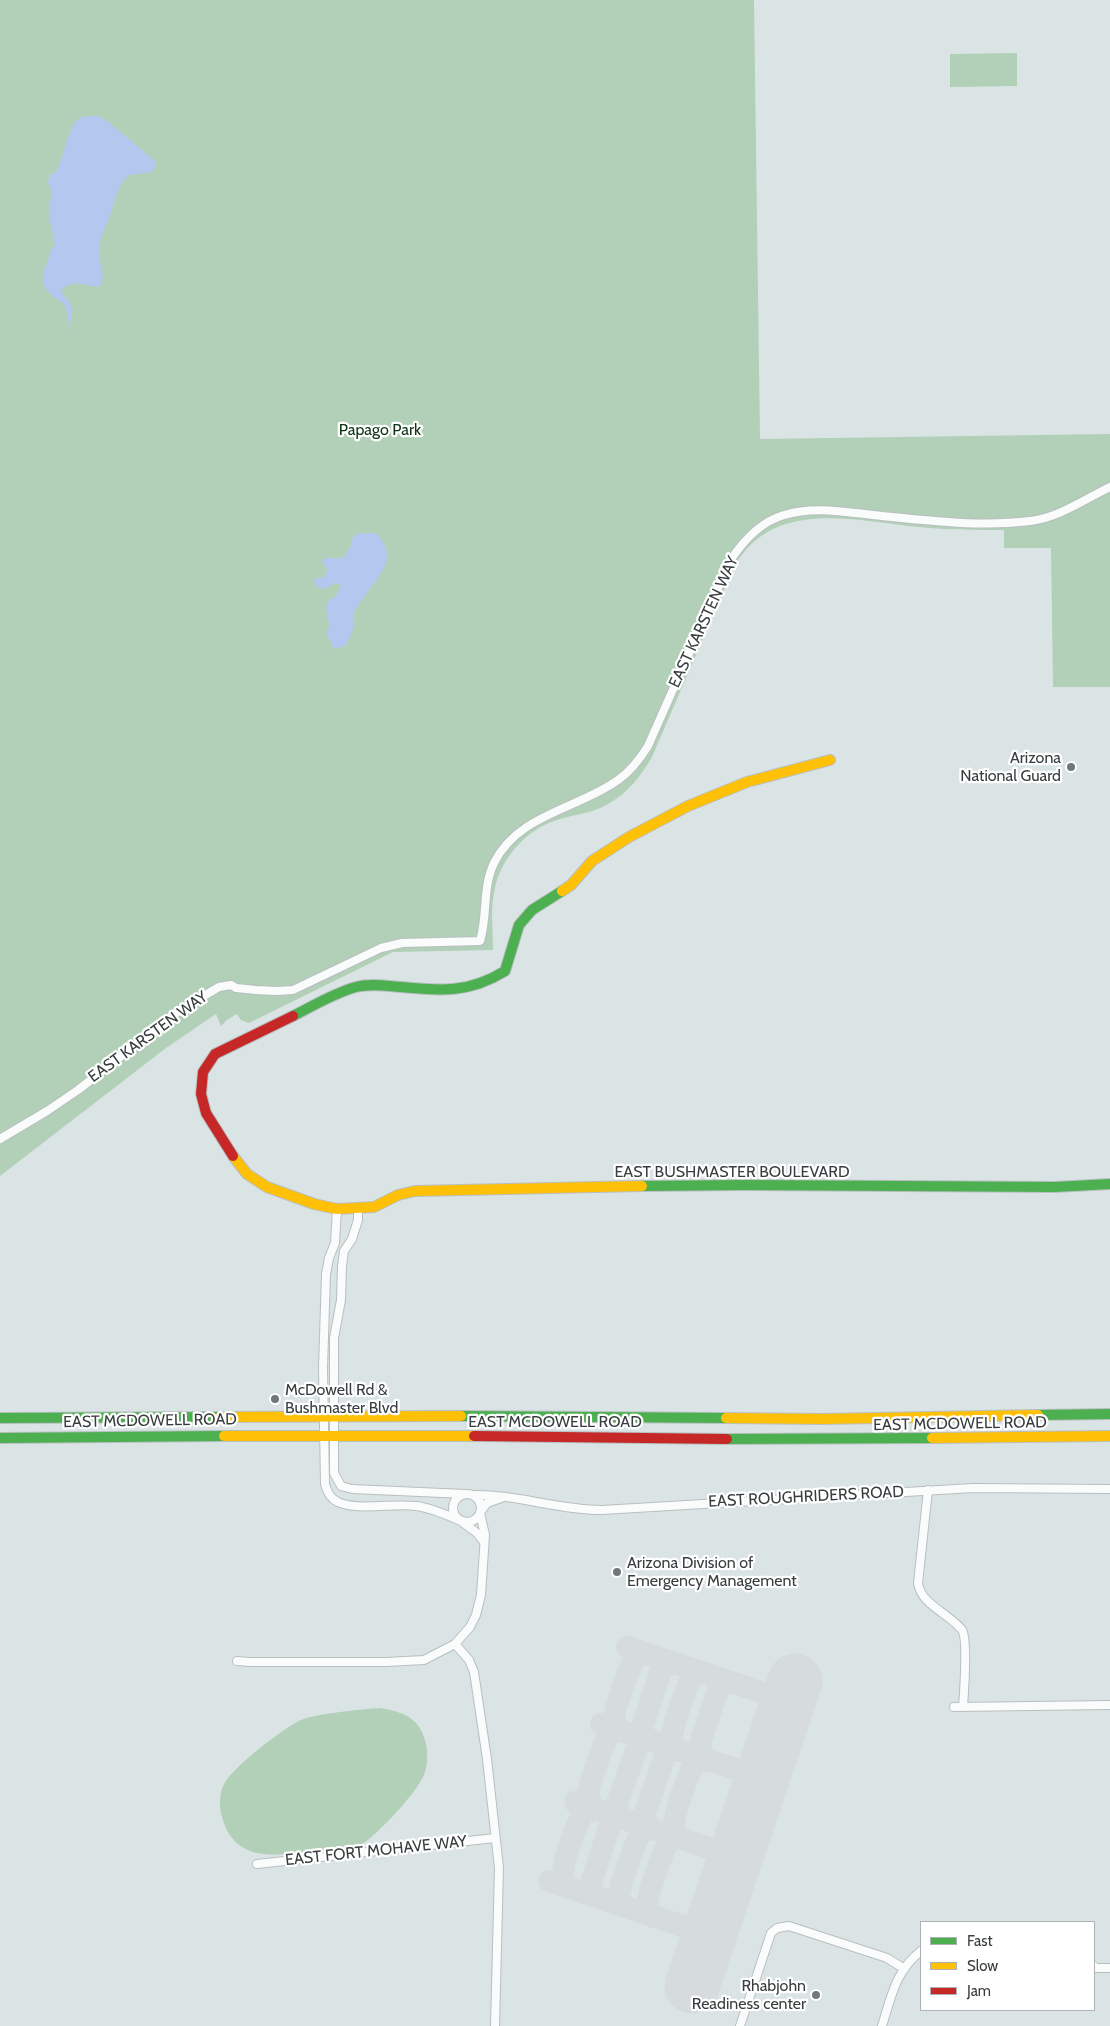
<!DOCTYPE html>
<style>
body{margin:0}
#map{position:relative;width:1110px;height:2026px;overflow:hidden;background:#dbe4e5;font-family:Cabin,sans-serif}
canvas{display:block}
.legend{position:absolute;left:920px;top:1921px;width:175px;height:90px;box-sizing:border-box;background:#fff;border:1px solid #afb2b2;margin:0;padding:6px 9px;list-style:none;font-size:15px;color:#383e3f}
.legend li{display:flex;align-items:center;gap:10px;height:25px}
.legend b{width:25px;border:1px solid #afb2b2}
</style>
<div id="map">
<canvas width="1110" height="2026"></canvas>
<ul class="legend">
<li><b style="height:6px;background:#4caf50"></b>Fast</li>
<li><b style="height:6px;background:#ffc107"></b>Slow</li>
<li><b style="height:6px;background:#c62828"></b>Jam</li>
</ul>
</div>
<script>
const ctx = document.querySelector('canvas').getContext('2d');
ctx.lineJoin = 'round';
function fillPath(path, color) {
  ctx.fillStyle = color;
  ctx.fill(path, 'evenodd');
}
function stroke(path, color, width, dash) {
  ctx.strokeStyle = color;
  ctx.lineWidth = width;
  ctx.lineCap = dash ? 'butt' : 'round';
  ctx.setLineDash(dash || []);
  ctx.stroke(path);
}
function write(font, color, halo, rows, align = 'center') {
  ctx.font = font + ' Cabin,sans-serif';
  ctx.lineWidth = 4.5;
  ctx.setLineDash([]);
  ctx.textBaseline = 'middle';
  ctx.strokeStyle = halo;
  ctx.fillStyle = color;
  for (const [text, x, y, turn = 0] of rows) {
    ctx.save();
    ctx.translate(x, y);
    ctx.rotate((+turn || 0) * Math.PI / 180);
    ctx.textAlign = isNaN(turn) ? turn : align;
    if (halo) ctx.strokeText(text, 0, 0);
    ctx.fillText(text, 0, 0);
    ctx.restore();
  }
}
fillPath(new Path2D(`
 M0,0H754L760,439L1110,434V687H1053L1051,548H1004V530C975,530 948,530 919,527C855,521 773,497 734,567L652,757C641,776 628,793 608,804C593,813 577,814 560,819C528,828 502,856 495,888C490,908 493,929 493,950L393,952L249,1023L241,1020L237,1014L227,1020L221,1026L216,1014L166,1048L0,1176Z
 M1017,53V86L950,87V54Z
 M380,1708C392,1710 407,1713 415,1722C427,1734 430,1757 425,1772C420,1790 377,1835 361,1845C353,1850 299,1852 286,1854C255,1857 231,1850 222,1817C219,1806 219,1794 224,1784C233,1767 281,1730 299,1721C311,1714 364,1709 380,1708Z`), '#b2d0b8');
fillPath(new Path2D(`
 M91,116H98L106,120L154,160L156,165L152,172L129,175C116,187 116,198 111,213C107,226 99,237 99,251C98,262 107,276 100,285L96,287C82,284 74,280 62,289C62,295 64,296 68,300C76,311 70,321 66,332L68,319L65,305C53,295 38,290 44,270C44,268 47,266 47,263C50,255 49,251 55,245L49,217V205L52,194L48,182L50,174L55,173C65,158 66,128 80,118C83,117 88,116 91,116Z
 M371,533L377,534C405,563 367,585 354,613C353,617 354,621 354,625C353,631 349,640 345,646L334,649L326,632L330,626C320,590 335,607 341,585L335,583C326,588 319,594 313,580L326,576L327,568L322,562L324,558H343L351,546L353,536L357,534Z`), '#b2c8ee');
stroke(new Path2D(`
 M627,1647L788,1701
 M601,1724L762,1778
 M622,1731C618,1728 614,1725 614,1719C614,1710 631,1660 637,1656C640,1654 644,1654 648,1654
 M650,1740L644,1735L643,1725L661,1670L669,1664H677
 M679,1750C675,1747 672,1745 672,1740C670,1731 687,1683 694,1675L705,1673
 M708,1760L701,1752L700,1744L718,1689L724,1684L732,1683
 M575,1802L735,1857
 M597,1810C593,1807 590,1805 588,1801C586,1793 604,1738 611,1733C614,1730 618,1731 622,1731
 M624,1819L618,1813L617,1804L637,1747L640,1742L650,1740
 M653,1829L646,1822L645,1813L665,1756L669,1751L679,1750
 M681,1838C678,1836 675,1833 674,1829C672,1818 689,1770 696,1762L708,1760
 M549,1881L709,1935
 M569,1888L564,1883C559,1869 576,1823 585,1811L597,1810
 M597,1897L592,1893L591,1883L610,1825L617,1819H624
 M625,1907C622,1904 619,1902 619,1897C618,1890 637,1836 642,1831L653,1829
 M654,1917C651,1914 648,1911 647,1907C646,1898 664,1847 670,1840L677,1838H681`), '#d6dbdc', 22);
stroke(new Path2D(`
 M692,1986L795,1681`), '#d6dbdc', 55);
const street = new Path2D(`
 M0,1139L47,1111L78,1090L180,1010L219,987L231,985L236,988L256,990L277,991L293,990L381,948L402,943L480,941C488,915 482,888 494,863C518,814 578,809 618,780C631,771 640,759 648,746L730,561C743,541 760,522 784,515C816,505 849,513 882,516C931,521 981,527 1030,521C1058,518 1085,499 1110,487
 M358,1208V1220L352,1239L344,1251L342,1266L341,1300L334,1338V1473L341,1486L352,1489L465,1494
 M337,1209L335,1243L329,1258L326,1274L323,1368L325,1484C327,1492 331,1499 338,1502C356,1511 395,1503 416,1506C432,1508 447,1515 461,1521
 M928,1490L918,1583C921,1605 949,1613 962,1630C968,1639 964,1693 963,1707
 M453 1508a14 14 0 1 1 28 0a14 14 0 1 1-28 0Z
 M472,1495C517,1494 557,1510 602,1510L973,1488L1110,1489
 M481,1511L487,1503L504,1497
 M462,1522L477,1533L484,1542
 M455,1644L469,1660L474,1672L487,1759L499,1868L495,2026
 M237,1661L249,1662H386L424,1660L455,1644L470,1627L476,1615L481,1595L485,1535L480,1513
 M954,1707L1110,1705
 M257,1864L495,1838
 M1094,1966L1095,1968H1110
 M740,2026L771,1933L777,1928L789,1926L887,1958L903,1968
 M882,2026C891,1997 896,1970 921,1951`);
const fast = new Path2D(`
 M293,1016C313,1006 334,993 356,987C370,983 387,986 401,987C441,991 470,993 505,971L519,925L532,910L562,891
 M642,1186L743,1185L1055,1187L1110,1184
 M1038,1415L1110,1414
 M461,1416L726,1418
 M0,1418L220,1417
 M0,1438L224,1436
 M727,1439L932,1438`);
const slow = new Path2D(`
 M562,891L571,885L592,861L629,837L688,806L747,782L830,760
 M233,1156L247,1174L267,1187L314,1204L337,1209L374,1207L398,1195L415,1191L642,1186
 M220,1417L461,1416
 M726,1418L822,1419L1038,1415
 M224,1436H474
 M932,1438L1110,1436`);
const jam = new Path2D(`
 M233,1156L206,1113L201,1094L203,1072L215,1054L293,1016
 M474,1436L727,1439`);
stroke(street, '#b8bfc0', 10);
stroke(fast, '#b8bfc0', 12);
stroke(slow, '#b8bfc0', 12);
stroke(jam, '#b8bfc0', 12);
stroke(street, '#fafbfb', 8);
stroke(fast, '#4caf50', 10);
stroke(slow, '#ffc107', 10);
stroke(jam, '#c62828', 10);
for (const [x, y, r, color] of [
 [1071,767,5,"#717879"],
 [275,1399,5,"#717879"],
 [617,1572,5,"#717879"],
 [816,1995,5,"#717879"]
]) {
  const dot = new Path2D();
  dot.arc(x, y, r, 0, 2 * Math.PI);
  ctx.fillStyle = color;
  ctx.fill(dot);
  stroke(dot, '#fff', 2);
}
write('16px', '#0f3315', '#fff', [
 ["Papago Park",380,430]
]);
write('16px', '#383e3f', '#fff', [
 ["EAST KARSTEN WAY",704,622,-65],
 ["EAST KARSTEN WAY",148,1037,-36],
 ["EAST BUSHMASTER BOULEVARD",732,1172],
 ["EAST MCDOWELL ROAD",150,1421,-1],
 ["EAST MCDOWELL ROAD",555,1422],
 ["EAST MCDOWELL ROAD",960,1424,-1],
 ["EAST ROUGHRIDERS ROAD",806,1497,-3],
 ["EAST FORT MOHAVE WAY",376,1851,-6]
]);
write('16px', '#383e3f', '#fff', [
 ["Arizona",1061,758],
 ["National Guard",1061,776],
 ["McDowell Rd &",285,1390,"left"],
 ["Bushmaster Blvd",285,1408,"left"],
 ["Arizona Division of",627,1563,"left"],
 ["Emergency Management",627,1581,"left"],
 ["Rhabjohn",806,1986],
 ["Readiness center",806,2004]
], 'right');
</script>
